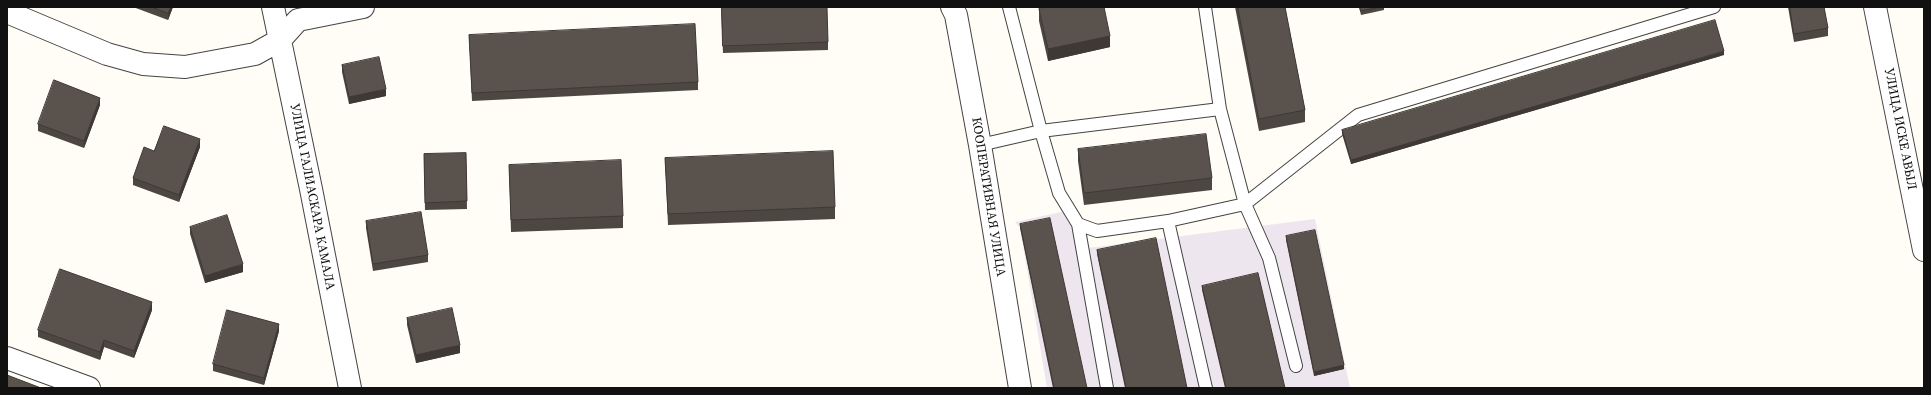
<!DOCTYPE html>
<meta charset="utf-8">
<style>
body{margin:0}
#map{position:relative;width:1931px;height:395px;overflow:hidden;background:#fffdf5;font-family:"Source Serif 4",serif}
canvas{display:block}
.frame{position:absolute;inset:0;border:8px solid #111;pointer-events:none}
</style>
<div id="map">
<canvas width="1931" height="395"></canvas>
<div class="frame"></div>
</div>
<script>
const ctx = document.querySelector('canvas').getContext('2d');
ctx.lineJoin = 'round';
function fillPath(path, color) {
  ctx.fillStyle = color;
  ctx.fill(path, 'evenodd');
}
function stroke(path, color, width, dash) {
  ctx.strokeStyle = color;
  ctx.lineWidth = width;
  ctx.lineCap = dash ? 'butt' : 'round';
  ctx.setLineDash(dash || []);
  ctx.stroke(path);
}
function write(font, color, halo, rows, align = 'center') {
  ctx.font = font + ' "Source Serif 4",serif';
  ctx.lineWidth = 4;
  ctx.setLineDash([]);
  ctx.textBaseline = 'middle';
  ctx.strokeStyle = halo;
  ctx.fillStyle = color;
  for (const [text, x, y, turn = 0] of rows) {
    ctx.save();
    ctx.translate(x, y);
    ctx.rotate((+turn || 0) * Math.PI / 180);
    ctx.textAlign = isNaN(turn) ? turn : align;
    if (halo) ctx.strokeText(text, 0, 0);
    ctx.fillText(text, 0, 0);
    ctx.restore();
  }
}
fillPath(new Path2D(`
 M1066,211L1088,248L1315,219L1350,388H1047L1020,228L1015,222Z`), '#eee6ef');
const lane = new Path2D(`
 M1205,7L1220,109L1041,131L1059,193L1078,224L1097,231L1168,221L1245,204L1358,115L1714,7
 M1220,109L1245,204L1269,258L1296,366
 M980,145L1041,131L1009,7
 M1168,221L1206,388
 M1078,224L1107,388`);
const street = new Path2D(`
 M273,7L311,189L350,388
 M952,7L956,15L980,145L1020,388
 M1875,7L1924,250
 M7,12L107,54L143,64L185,67L255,54L280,40L298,20L363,7
 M7,358L89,388`);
stroke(lane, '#444', 14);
stroke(street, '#444', 24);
stroke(lane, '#fff', 12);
stroke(street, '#fff', 22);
fillPath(new Path2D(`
 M133,7H173L168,20Z
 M721,7L828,42V50L723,53Z
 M1045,7H1104L1110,47L1048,61L1039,21V9L1045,8Z
 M1235,7H1285L1305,110V122L1259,131Z
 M1359,7H1384V10L1361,15Z
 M1788,7H1824L1828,28V36L1794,42Z
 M469,35L698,82V90L472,101Z
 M1724,55L1351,164L1342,134V130Z
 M342,65L386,96L349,104L342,72Z
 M100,105L84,148L38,131V124Z
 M200,147L179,202L133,185V178L154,151Z
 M1078,149L1212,178V190L1084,205L1078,161Z
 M466,153L467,209L425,210L424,154Z
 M665,158L835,207V219L668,225Z
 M509,165L623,216V228L511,232Z
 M366,221L428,255V262L373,271L366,228Z
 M1020,224L1087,388H1053L1020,228Z
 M190,227L243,272L205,283L190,234Z
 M1286,236L1344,369L1314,376L1286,240Z
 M1097,250L1187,388H1125L1097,254Z
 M1202,286L1285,388H1225L1202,290Z
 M152,310L134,358L104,347L100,360L38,337V330Z
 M407,318L460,353L416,363L407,325Z
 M279,331L264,385L213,371V364Z`), '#4d4742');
fillPath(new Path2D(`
 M171,7H173L168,20V13Z
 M1110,36V47L1048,61V49Z
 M1724,51V55L1351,164V160Z
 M386,89V96L349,104V97Z
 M100,98V105L84,148V141Z
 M200,139V147L179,202V195Z
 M243,264V272L205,283V276Z
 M152,302V310L134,358V351Z
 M279,324V331L264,385V378Z
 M104,340V347L100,360V352Z
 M460,345V353L416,363V355Z
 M1344,365V369L1314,376V372Z`), '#3f3936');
const building = new Path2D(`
 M152,7H171L168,13Z
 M722,7H827L828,42L723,46Z
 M1047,7H1104L1110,36L1048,49L1039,9Z
 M1238,7H1285L1305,110L1259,119Z
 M1360,7H1380L1361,11Z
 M1790,7H1824L1828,28L1794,34Z
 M1715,20L1724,51L1351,160L1342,130Z
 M695,24L698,82L472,93L469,35Z
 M379,57L386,89L349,97L342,65Z
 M54,80L100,98L84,141L38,124Z
 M164,126L200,139L179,195L133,178L144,147L154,151Z
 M1206,134L1212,178L1084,193L1078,149Z
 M833,151L835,207L668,214L665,158Z
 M466,153L467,201L425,203L424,154Z
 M621,160L623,216L511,220L509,165Z
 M421,212L428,255L373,264L366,221Z
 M227,215L243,264L205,276L190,227Z
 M1050,218L1087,388H1054L1020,224Z
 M1315,230L1344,365L1314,372L1286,236Z
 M1156,238L1187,388H1126L1097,250Z
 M60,269L152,302L134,351L104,340L100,352L38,330Z
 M1258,273L1285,388H1226L1202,286Z
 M452,308L460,345L416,355L407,318Z
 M227,310L279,324L264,378L213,364Z
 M7,375L41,388H7Z`);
fillPath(building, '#5a524d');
stroke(building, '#3f3936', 1);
write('13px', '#111', '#fff', [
 ["УЛИЦА ИСКЕ АВЫЛ",1900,129,79],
 ["УЛИЦА ГАЛИАСКАРА КАМАЛА",312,197,79],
 ["КООПЕРАТИВНАЯ УЛИЦА",988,197,81]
]);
</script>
